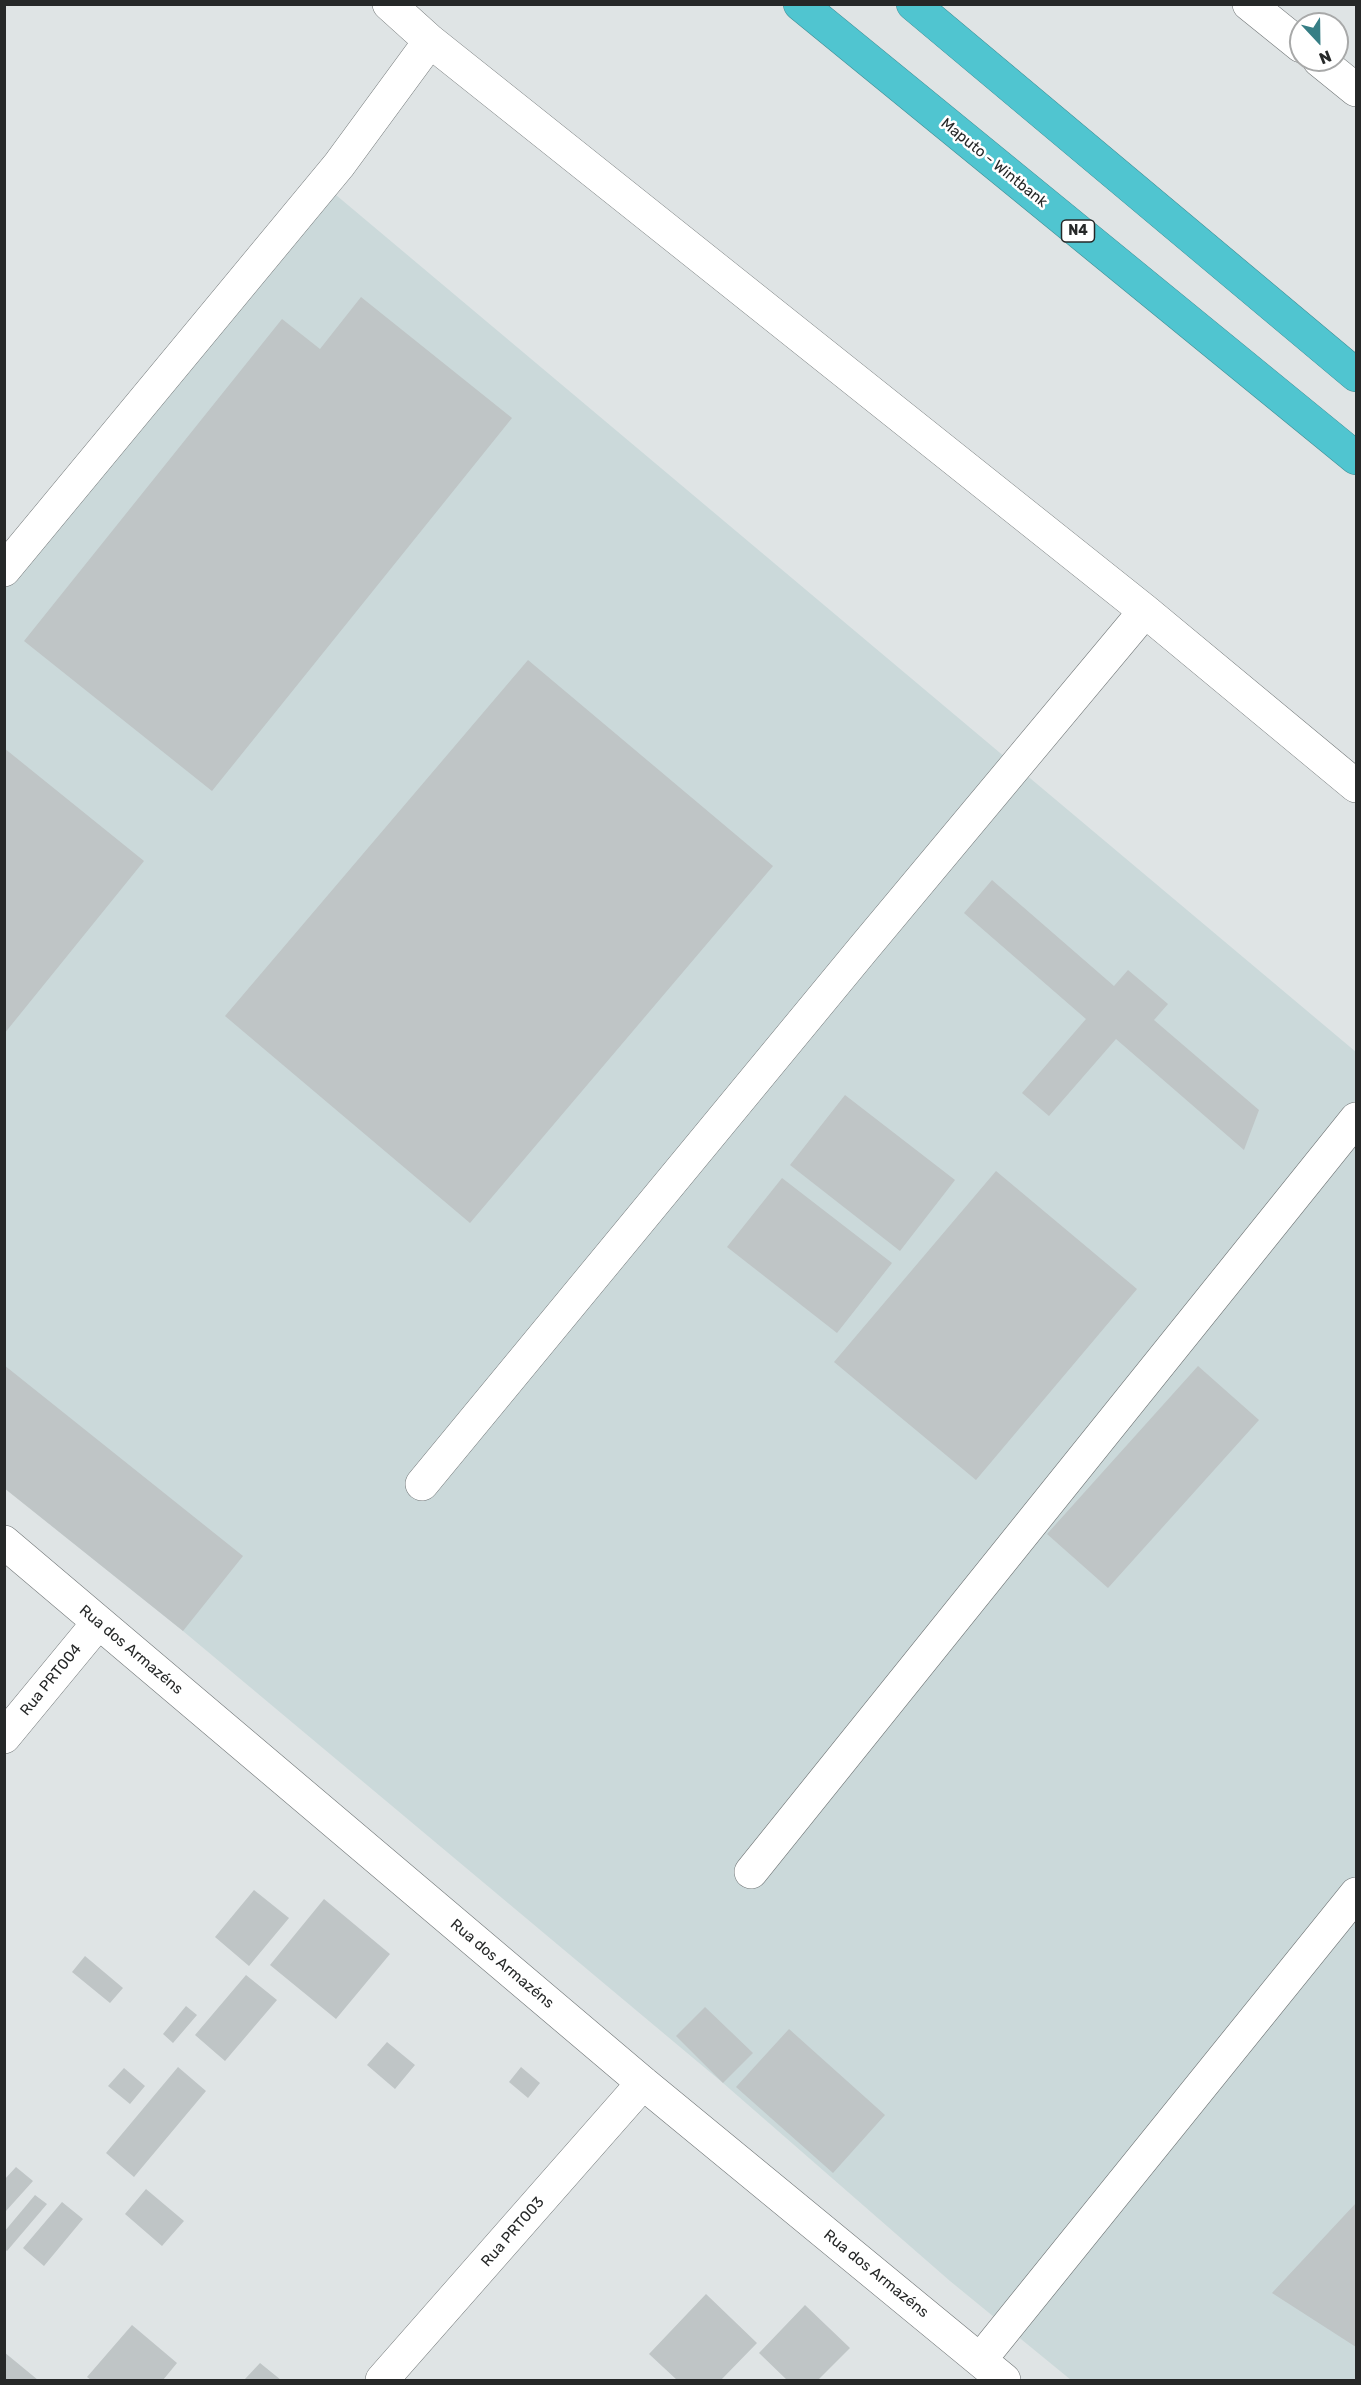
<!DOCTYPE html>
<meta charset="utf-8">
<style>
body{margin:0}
#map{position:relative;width:1361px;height:2385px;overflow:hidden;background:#dfe4e5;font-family:Rubik,sans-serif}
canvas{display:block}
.frame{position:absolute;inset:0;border:6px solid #262828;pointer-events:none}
.north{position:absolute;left:1289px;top:12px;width:60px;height:60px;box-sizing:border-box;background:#fff;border:2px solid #a8a9a9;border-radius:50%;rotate:158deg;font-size:16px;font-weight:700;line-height:24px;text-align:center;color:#262828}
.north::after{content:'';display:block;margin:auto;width:21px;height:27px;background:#367e85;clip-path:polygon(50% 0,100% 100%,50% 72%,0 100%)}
</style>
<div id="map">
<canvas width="1361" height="2385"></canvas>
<div class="frame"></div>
<div class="north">N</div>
</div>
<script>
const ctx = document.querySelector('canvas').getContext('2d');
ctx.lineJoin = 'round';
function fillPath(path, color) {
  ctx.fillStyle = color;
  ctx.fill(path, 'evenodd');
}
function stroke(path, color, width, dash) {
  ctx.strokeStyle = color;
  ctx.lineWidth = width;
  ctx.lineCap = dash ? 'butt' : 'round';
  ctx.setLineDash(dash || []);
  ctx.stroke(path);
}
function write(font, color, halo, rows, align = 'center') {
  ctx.font = font + ' Rubik,sans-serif';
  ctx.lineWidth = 5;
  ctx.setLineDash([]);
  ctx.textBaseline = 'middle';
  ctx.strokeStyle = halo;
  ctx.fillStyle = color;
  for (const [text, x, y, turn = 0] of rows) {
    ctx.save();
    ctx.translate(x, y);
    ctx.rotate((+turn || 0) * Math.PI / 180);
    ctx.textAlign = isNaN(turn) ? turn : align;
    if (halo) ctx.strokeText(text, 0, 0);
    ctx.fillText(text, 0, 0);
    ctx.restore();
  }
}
fillPath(new Path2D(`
 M311,174L1356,1052V2380H1071L950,2281L723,2083L183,1631L5,1488L4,570Z`), '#cbd9da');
fillPath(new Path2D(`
 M361,297L512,418L212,791L24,641L282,319L320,349Z
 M528,660L773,866L470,1223L225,1016Z
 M4,748L144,861L4,1034Z
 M992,880L1114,986L1128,970L1168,1004L1154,1020L1259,1110L1244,1150L1116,1039L1049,1116L1022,1093L1086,1019L964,913Z
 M845,1095L955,1180L900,1251L790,1165Z
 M996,1171L1137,1289L976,1480L834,1362Z
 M782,1178L892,1263L837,1333L727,1247Z
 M4,1365L243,1556L183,1631L4,1488Z
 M1198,1366L1259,1420L1108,1588L1047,1534Z
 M254,1890L289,1918L249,1966L215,1937Z
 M324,1899L390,1954L336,2019L270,1965Z
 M85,1956L123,1988L110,2003L72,1972Z
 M246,1975L277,2000L225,2061L195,2035Z
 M186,2006L197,2015L173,2043L163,2034Z
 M705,2007L753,2053L723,2083L676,2036Z
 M789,2029L885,2115L833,2173L736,2087Z
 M387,2042L415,2065L395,2089L367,2065Z
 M178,2067L206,2091L134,2177L106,2153Z
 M521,2067L540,2083L528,2098L509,2082Z
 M124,2068L145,2086L130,2104L108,2086Z
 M16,2167L33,2181L6,2211L4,2180Z
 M146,2189L184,2221L162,2246L125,2214Z
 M35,2195L47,2204L7,2251L4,2249V2232Z
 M62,2202L83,2219L44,2266L23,2248Z
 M1356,2203V2347L1272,2293Z
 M706,2294L757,2343L721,2380H677L649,2354Z
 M805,2305L850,2348L818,2380H787L759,2353Z
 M132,2325L177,2363L163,2380H91L87,2377Z
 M4,2352L38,2380H4Z
 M260,2363L281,2380H247L245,2379Z`), '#bfc5c6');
const minor = new Path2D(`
 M389,4L430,41L1145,611L1356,786
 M1249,4L1301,46
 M1319,60L1356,90
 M4,570L339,165L430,41
 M422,1484L863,949L1145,611
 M4,1542L643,2083L1004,2380
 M4,1737L98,1623
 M751,1872L1356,1119
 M980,2360L1356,1894
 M382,2380L643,2083`);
const highway = new Path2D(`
 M800,4L1356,458
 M913,4L1356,375`);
stroke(minor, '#717677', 34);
stroke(highway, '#418e95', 34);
stroke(minor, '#fff', 33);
stroke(highway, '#50c5d0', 33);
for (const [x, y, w] of [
 [1078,231,33]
]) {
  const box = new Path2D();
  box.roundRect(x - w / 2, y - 11, w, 22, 4.5);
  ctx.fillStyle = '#fff';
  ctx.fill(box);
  stroke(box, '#262828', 1.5);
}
write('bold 14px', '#262828', null, [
 ["N4",1078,231]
]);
write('15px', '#262828', '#fff', [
 ["Maputo - Wintbank",994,163,39],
 ["Rua dos Armazéns",131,1650,40],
 ["Rua PRT004",51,1680,-51],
 ["Rua dos Armazéns",502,1964,40],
 ["Rua PRT003",513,2232,-49],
 ["Rua dos Armazéns",876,2274,39]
]);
</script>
